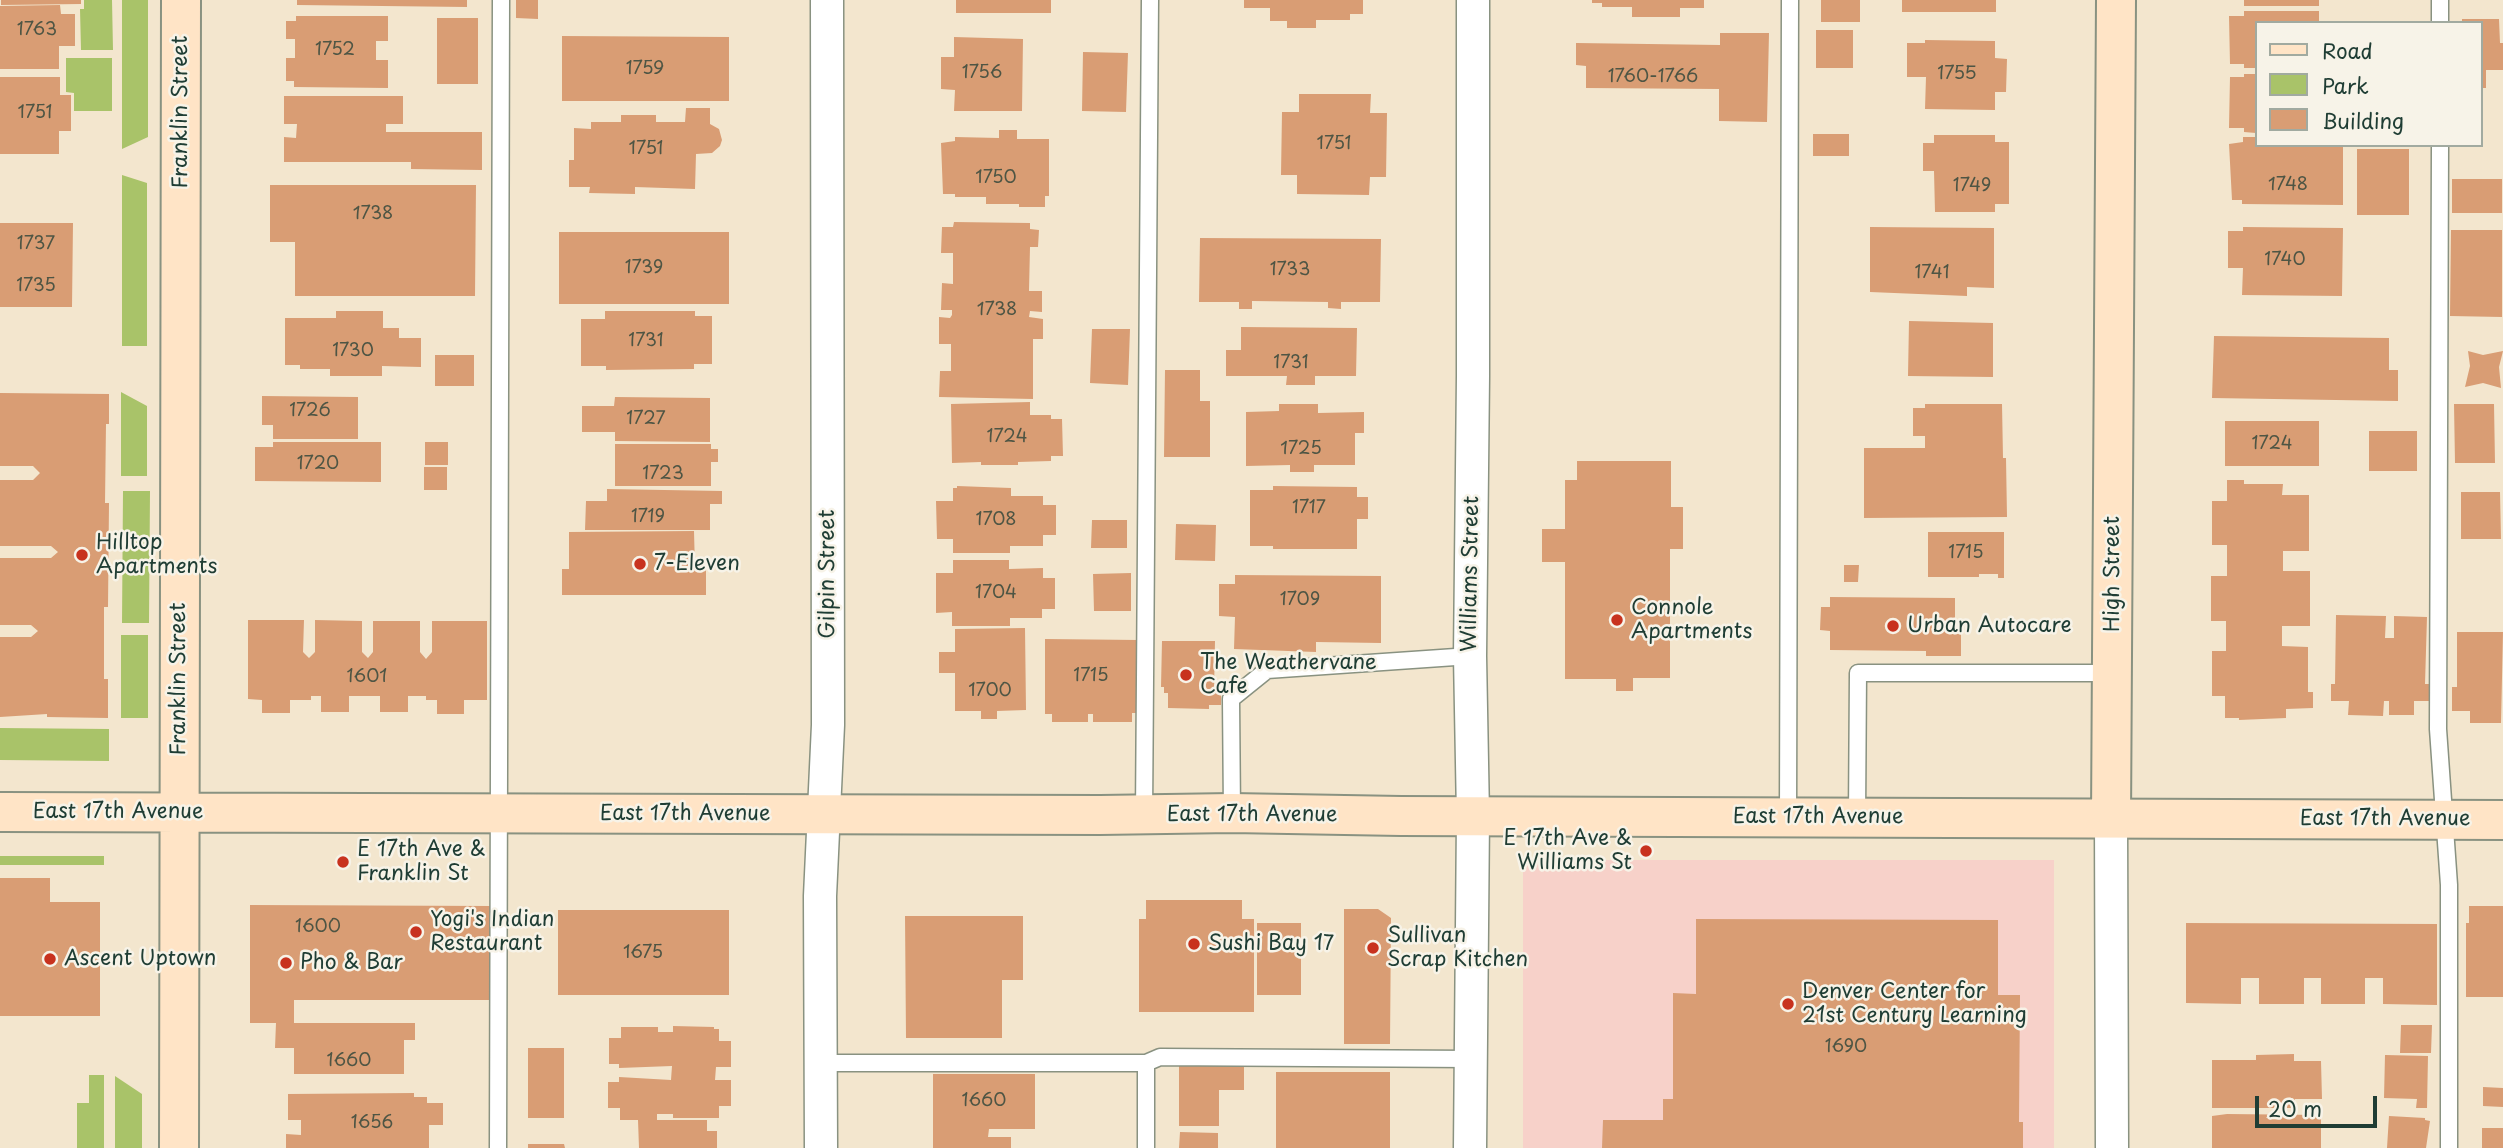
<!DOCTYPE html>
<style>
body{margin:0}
#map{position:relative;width:2503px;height:1148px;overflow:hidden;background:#f3e6ce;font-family:"Playpen Sans",sans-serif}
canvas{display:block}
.legend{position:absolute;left:2255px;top:21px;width:228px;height:126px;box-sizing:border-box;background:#f7f3e8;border:2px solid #a1aaa0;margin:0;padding:9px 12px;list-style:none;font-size:21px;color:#1f3d34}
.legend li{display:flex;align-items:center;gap:14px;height:35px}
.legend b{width:35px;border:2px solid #a1aaa0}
.scale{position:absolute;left:2255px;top:1096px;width:122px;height:32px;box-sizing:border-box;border:4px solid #1f3d34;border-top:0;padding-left:9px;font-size:21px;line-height:24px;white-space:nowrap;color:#1f3d34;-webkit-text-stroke:5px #f7f3e8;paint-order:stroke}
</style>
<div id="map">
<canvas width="2503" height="1148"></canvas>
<ul class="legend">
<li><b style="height:9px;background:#ffe4c6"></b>Road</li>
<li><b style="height:19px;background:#a9c369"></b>Park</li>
<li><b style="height:19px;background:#d99d74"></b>Building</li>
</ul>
<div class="scale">20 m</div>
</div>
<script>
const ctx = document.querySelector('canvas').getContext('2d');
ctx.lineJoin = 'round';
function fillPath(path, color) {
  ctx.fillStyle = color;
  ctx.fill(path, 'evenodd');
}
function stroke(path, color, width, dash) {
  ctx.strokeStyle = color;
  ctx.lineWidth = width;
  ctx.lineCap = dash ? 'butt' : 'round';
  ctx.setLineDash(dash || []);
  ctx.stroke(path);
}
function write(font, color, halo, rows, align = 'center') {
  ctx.font = font + ' "Playpen Sans",sans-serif';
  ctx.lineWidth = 5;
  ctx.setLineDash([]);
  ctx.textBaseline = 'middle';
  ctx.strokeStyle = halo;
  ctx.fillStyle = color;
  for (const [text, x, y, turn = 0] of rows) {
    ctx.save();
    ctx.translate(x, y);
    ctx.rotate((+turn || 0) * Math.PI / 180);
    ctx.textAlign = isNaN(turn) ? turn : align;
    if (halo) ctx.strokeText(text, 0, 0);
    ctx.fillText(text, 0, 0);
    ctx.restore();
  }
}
fillPath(new Path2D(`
 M1523,860H2054V1148H1523Z`), '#f7d1c9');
fillPath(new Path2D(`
 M84,0H112L113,50H81L80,9H84Z
 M122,0H148V137L122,149Z
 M66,58H112V111H74V93L66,92Z
 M122,175L147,183V346H122Z
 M121,392L147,406V476H121Z
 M123,491H150L149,623H122Z
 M121,635H148V718H121Z
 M0,728L109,729V761L0,760Z
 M0,856H104V865H0Z
 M89,1075H104V1148H77V1103H89Z
 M115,1076L142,1094V1148H115Z`), '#a9c369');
fillPath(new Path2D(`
 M1,0H81V4L1,5Z
 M297,0H467V7L297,5Z
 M516,0H538V19L516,18Z
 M956,0H1051V13H956Z
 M1244,0H1363V14H1350V20H1316V28H1287V21H1270V8H1244Z
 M1592,0H1704V8H1680V17H1632V7H1602V3H1592Z
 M1821,0H1860V22H1821Z
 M1902,0H1996V12H1902Z
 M2244,0H2319V6H2244Z
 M60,5L61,14H75V46H59V69H0V6Z
 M2244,11H2319V23H2256V68H2244V64H2230L2229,16H2244Z
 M296,16H388V41H376V60H388V88L294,87V81H286V58H295V39H286V21H296Z
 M437,18H478V84H437Z
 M2462,19H2499L2500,43H2503V70H2486V88H2480V23H2462Z
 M1816,30H1853V68H1816Z
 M1720,33H1769L1767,122L1719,121V89L1586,88V66L1576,65V43L1720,45Z
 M562,36L729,37V101H562Z
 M954,37L1023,39L1022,111H954L955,90L941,89V57H954Z
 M1925,40L1995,41V58L2007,59L2006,92H1995V110L1925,109L1926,77H1907V43H1925Z
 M1083,52L1128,53L1126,112L1082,111Z
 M2244,74H2256V133L2244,132V128H2229L2230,77H2244Z
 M0,77H60V95H71V131H59V154H0Z
 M1299,94H1371L1370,113H1387L1386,177H1370L1369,195L1297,194V175H1281L1282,112H1299Z
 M284,96H403V124H386V132H482V170L411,169V162H284V137L296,138L297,124H284Z
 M686,108H710V124L719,129L722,140L720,146L712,153L696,154L695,189L635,187V194L589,193L590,187H569V160H574V128L591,129V122H621V115H656V122H685Z
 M999,130H1017V139H1049V196H1045V207H1019V204H986V197H955V194H943L941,143L955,141V137L999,138Z
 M1813,134H1849V156H1813Z
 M1934,135H1995V142H2009V204H1995V212H1935L1934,171H1923V143H1934Z
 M2243,137H2256V145H2343V205L2242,204V200H2232L2229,144L2243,142Z
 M2357,149H2409V215H2357Z
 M2452,179H2502V213H2452Z
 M270,185H476L475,296H295V242H270Z
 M954,222L1030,223V229L1039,230L1038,247H1030L1029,291H1042V312L1030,311L1029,317L1043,319V339H1033V399L939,397L940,371H951V344H939V317L950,318L952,315V310H941L942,283L953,284V253H941L942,227H953Z
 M0,223H73L72,307H0Z
 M1870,227L1994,228V288L1967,287V296L1870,292Z
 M2243,227L2343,228L2342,296L2242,295L2243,268H2228V231H2243Z
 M2451,230H2502V317L2450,316Z
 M559,232H729V304H559Z
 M1200,238L1381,239L1380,302H1341V309L1328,308V302L1252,301V309H1239V302H1199Z
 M336,311H383V328H399V338H421V367L382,366V376H330V369H300V365H285V318H336Z
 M605,311H695V316H712V364H694V369L606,370V366H581V319H605Z
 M1909,321L1993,323V377L1908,376Z
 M1241,327L1357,328L1356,376H1315V385H1286L1287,376H1226V350H1241Z
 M1092,329H1130L1128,385L1090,383Z
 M2214,336L2389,338V370H2398V401L2212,398Z
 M2468,351L2483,355L2503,351L2499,367L2501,388L2483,383L2465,387L2470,366Z
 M435,355H474V386H435Z
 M1165,370H1200V401H1210V457H1164Z
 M0,393L109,394V424H106L105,503H109L108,607H104V679H108V718L47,717V714L0,717V637H31L38,631L31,625H0V558H51L58,552L51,546H0V480H33L40,473L33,466H0Z
 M262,396L358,397V439H273V425H262Z
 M615,397L710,398V442L615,441V432H582V406H614Z
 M1030,402V415H1051V419H1062L1063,456H1051V461L1018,462V465H981V462L952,463L951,404Z
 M1279,404H1318V413L1364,412V433H1355V465H1314V472H1290V465L1246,466V412L1279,411Z
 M1925,404H2002L2003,458H2006L2007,517L1864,518V448H1925V436H1913V408H1925Z
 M2454,404H2494L2495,463H2455Z
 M2225,421H2319V466H2225Z
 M2369,431H2417V471H2369Z
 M273,442H381V482L255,481V447H273Z
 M425,442H448V465H425Z
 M615,444H711V449H718V462H711V486H615Z
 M1577,461H1671V507H1683V549H1670V678H1633V691H1616V679H1565V562H1542V529H1565V480H1577Z
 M424,467H447V490H424Z
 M2227,480H2244V484H2283L2282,495H2309V551H2283V571H2310V626H2282V646L2308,647V692H2313V708L2286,709V718L2239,720V718H2225V696H2212V651H2226V621H2211V576H2227V545H2212V501H2227Z
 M957,486L1011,488V496H1043V505H1056V535H1043V546H1010V553H953V539H937L936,501H953V488H957Z
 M1273,486L1357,487V497H1368V519H1357V549H1273V546H1250V490H1273Z
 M607,489L722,491V504H710V530H585L586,501H607Z
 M2461,492H2500L2501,539H2461Z
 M1092,520H1127V548H1091Z
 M1176,524L1216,525L1215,561L1175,560Z
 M694,531L695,569H706V595H562V569H569V532Z
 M1928,532H2004V578H1998V574H1979V577H1928Z
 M953,560H1009V569L1043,568V578H1055V609H1042V618H1010V626H952V612L936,613V573H953Z
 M1844,565H1859L1858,582H1844Z
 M1131,573V611H1094L1093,574Z
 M1235,575L1381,576V643L1316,642V652L1234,649L1235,617L1219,616V584H1235Z
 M1830,597L1955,598V633H1961V656H1926V651L1830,650V631L1820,630L1821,607H1830Z
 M2336,615L2386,616L2385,638H2394V616L2427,617L2425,684H2431L2430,701H2414V715H2389V701H2384L2383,716L2348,715L2349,701H2331V684H2335Z
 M248,620H304L303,652L309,658L315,652V620L362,621V652L368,658L373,652V621H420V652L426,659L432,652V621H487V700H464V714H437V700H426V696H408V712H380V696H349V712H321V696H311V700H290V713H262V700L248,699Z
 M1025,628L1026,710L997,711V719H981V711H955V673H939V652H955V629Z
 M2457,632H2503L2501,723H2470V711H2452V687H2457Z
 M1045,639L1138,640V713H1132V722H1093V714H1088V722H1052V714H1045Z
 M1162,641H1215L1214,690H1221V705H1209V709L1168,708V693H1164V687H1161Z
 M0,878H50V902H100V1016H0Z
 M1146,900H1242V919H1254V1012H1139V919H1146Z
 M250,905L490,906L489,1000H294V1023H415V1040H404V1074H294V1048H275L276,1023H250Z
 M2469,906H2503V997H2466V923H2469Z
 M1344,909H1378L1391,918L1390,1044H1344Z
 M558,910H729V995H558Z
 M905,916H1023V980H1002V1038H906Z
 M1696,919L1998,920V995H2020L2019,1122H2023V1148H1602L1603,1120H1663V1099H1673V993L1696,994Z
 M1257,923H1301V995H1257Z
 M2186,923L2437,924V1005L2383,1004V978H2365V1004H2321V978H2304V1004H2259V978H2241V1004L2186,1003Z
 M2401,1025H2432L2431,1053H2400Z
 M673,1026L714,1027V1029H719V1041H731V1067H716L715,1080H731V1106H719V1118H673V1114H657V1120H707V1131H717V1148H639L638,1120H620V1108H608V1082H619V1077L671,1080L672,1066L619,1068V1064H609V1038H621V1027H658V1032H673Z
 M528,1048H564V1118H528Z
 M2294,1054V1061H2321L2322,1099H2295V1108H2212V1060H2256V1055Z
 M2385,1055L2428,1056L2427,1108H2416L2417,1099L2384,1098Z
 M1179,1066H1244V1090H1219V1126H1179Z
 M1276,1072H1390V1148H1276Z
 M933,1074H1035V1129H989L988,1137H1011V1148H933Z
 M2483,1087L2503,1088V1107L2483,1106Z
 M414,1093V1097H427V1103H443V1125H429V1148H286V1134L301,1135V1120H288V1094Z
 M2227,1114L2321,1115V1148H2212V1116Z
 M2389,1116L2425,1118V1120L2430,1121L2426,1148H2387Z
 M2482,1128H2503V1148H2482Z
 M1180,1132L1218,1133V1148H1179Z
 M528,1144H564L565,1148H528Z`), '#d99d74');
const lane = new Path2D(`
 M2440,23V0
 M2440,145L2438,729L2449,885V1148
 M1232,813L1231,699L1267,670L1470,656
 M1144,815L1150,0
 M1788,817L1790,0
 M1857,817L1858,673H2112
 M820,1063H1146L1160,1057L1471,1059
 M498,1148L501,0
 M1146,1148V1063`);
const street = new Path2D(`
 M2111,818L2112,1148
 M821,1148L820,896L828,725L827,0
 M1470,1148L1473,816L1470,656L1473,376V0`);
const secondary = new Path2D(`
 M0,812L1100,815L1232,813L1401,816L2503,820
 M2111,818L2116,0
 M179,1148L181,0`);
stroke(lane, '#899281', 19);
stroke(street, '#899281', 35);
stroke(secondary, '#899281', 42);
stroke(lane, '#fff', 16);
stroke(street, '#fff', 32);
stroke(secondary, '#ffe4c6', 38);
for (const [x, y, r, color] of [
 [82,555,7,"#c8321e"],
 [640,564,7,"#c8321e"],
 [1617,620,7,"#c8321e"],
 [1893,626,7,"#c8321e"],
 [1186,675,7,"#c8321e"],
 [1646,851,7,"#c8321e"],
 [343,862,7,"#c8321e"],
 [416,932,7,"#c8321e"],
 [1194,944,7,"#c8321e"],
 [1373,948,7,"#c8321e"],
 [50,959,7,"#c8321e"],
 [286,963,7,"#c8321e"],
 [1788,1004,7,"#c8321e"]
]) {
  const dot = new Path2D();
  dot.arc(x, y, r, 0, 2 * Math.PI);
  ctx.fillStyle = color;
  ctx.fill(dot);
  stroke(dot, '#f7f3e8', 2.5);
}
write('18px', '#4e5544', null, [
 ["1763",37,30],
 ["1752",335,50],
 ["1759",645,69],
 ["1756",982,73],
 ["1755",1957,74],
 ["1760-1766",1653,77],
 ["1751",35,113],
 ["1751",1334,144],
 ["1751",646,149],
 ["1750",996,178],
 ["1748",2288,185],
 ["1749",1972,186],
 ["1738",373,214],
 ["1737",36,244],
 ["1740",2285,260],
 ["1739",644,268],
 ["1733",1290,270],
 ["1741",1932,273],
 ["1735",36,286],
 ["1738",997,310],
 ["1731",646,341],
 ["1730",353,351],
 ["1731",1291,363],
 ["1726",310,411],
 ["1727",646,419],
 ["1724",1007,437],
 ["1724",2272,444],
 ["1725",1301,449],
 ["1720",318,464],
 ["1723",663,474],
 ["1717",1309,508],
 ["1719",648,517],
 ["1708",996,520],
 ["1715",1966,553],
 ["1704",996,593],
 ["1709",1300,600],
 ["1715",1091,676],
 ["1601",367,677],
 ["1700",990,691],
 ["1600",318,927],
 ["1675",643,953],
 ["1690",1846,1047],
 ["1660",349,1061],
 ["1660",984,1101],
 ["1656",372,1123]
]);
write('21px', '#1f3d34', '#f7f3e8', [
 ["Franklin Street",181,112,-90],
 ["Gilpin Street",828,574,-90],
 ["Williams Street",1471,574,-89],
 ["High Street",2113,574,-90],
 ["Franklin Street",179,679,-90],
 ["East 17th Avenue",118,812],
 ["East 17th Avenue",685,814],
 ["East 17th Avenue",1252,815],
 ["East 17th Avenue",1818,817],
 ["East 17th Avenue",2385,819]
]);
write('21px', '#1f3d34', '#f7f3e8', [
 ["Hilltop",96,543],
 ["Apartments",96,567],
 ["7-Eleven",654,564],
 ["Connole",1631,608],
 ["Apartments",1631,632],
 ["Urban Autocare",1907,626],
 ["The Weathervane",1200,663],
 ["Cafe",1200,687],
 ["E 17th Ave &",1632,839,"right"],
 ["Williams St",1632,863,"right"],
 ["E 17th Ave &",357,850],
 ["Franklin St",357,874],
 ["Yogi's Indian",430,920],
 ["Restaurant",430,944],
 ["Sullivan",1387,936],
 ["Scrap Kitchen",1387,960],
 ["Sushi Bay 17",1208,944],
 ["Ascent Uptown",64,959],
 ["Pho & Bar",300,963],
 ["Denver Center for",1802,992],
 ["21st Century Learning",1802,1016]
], 'left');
</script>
